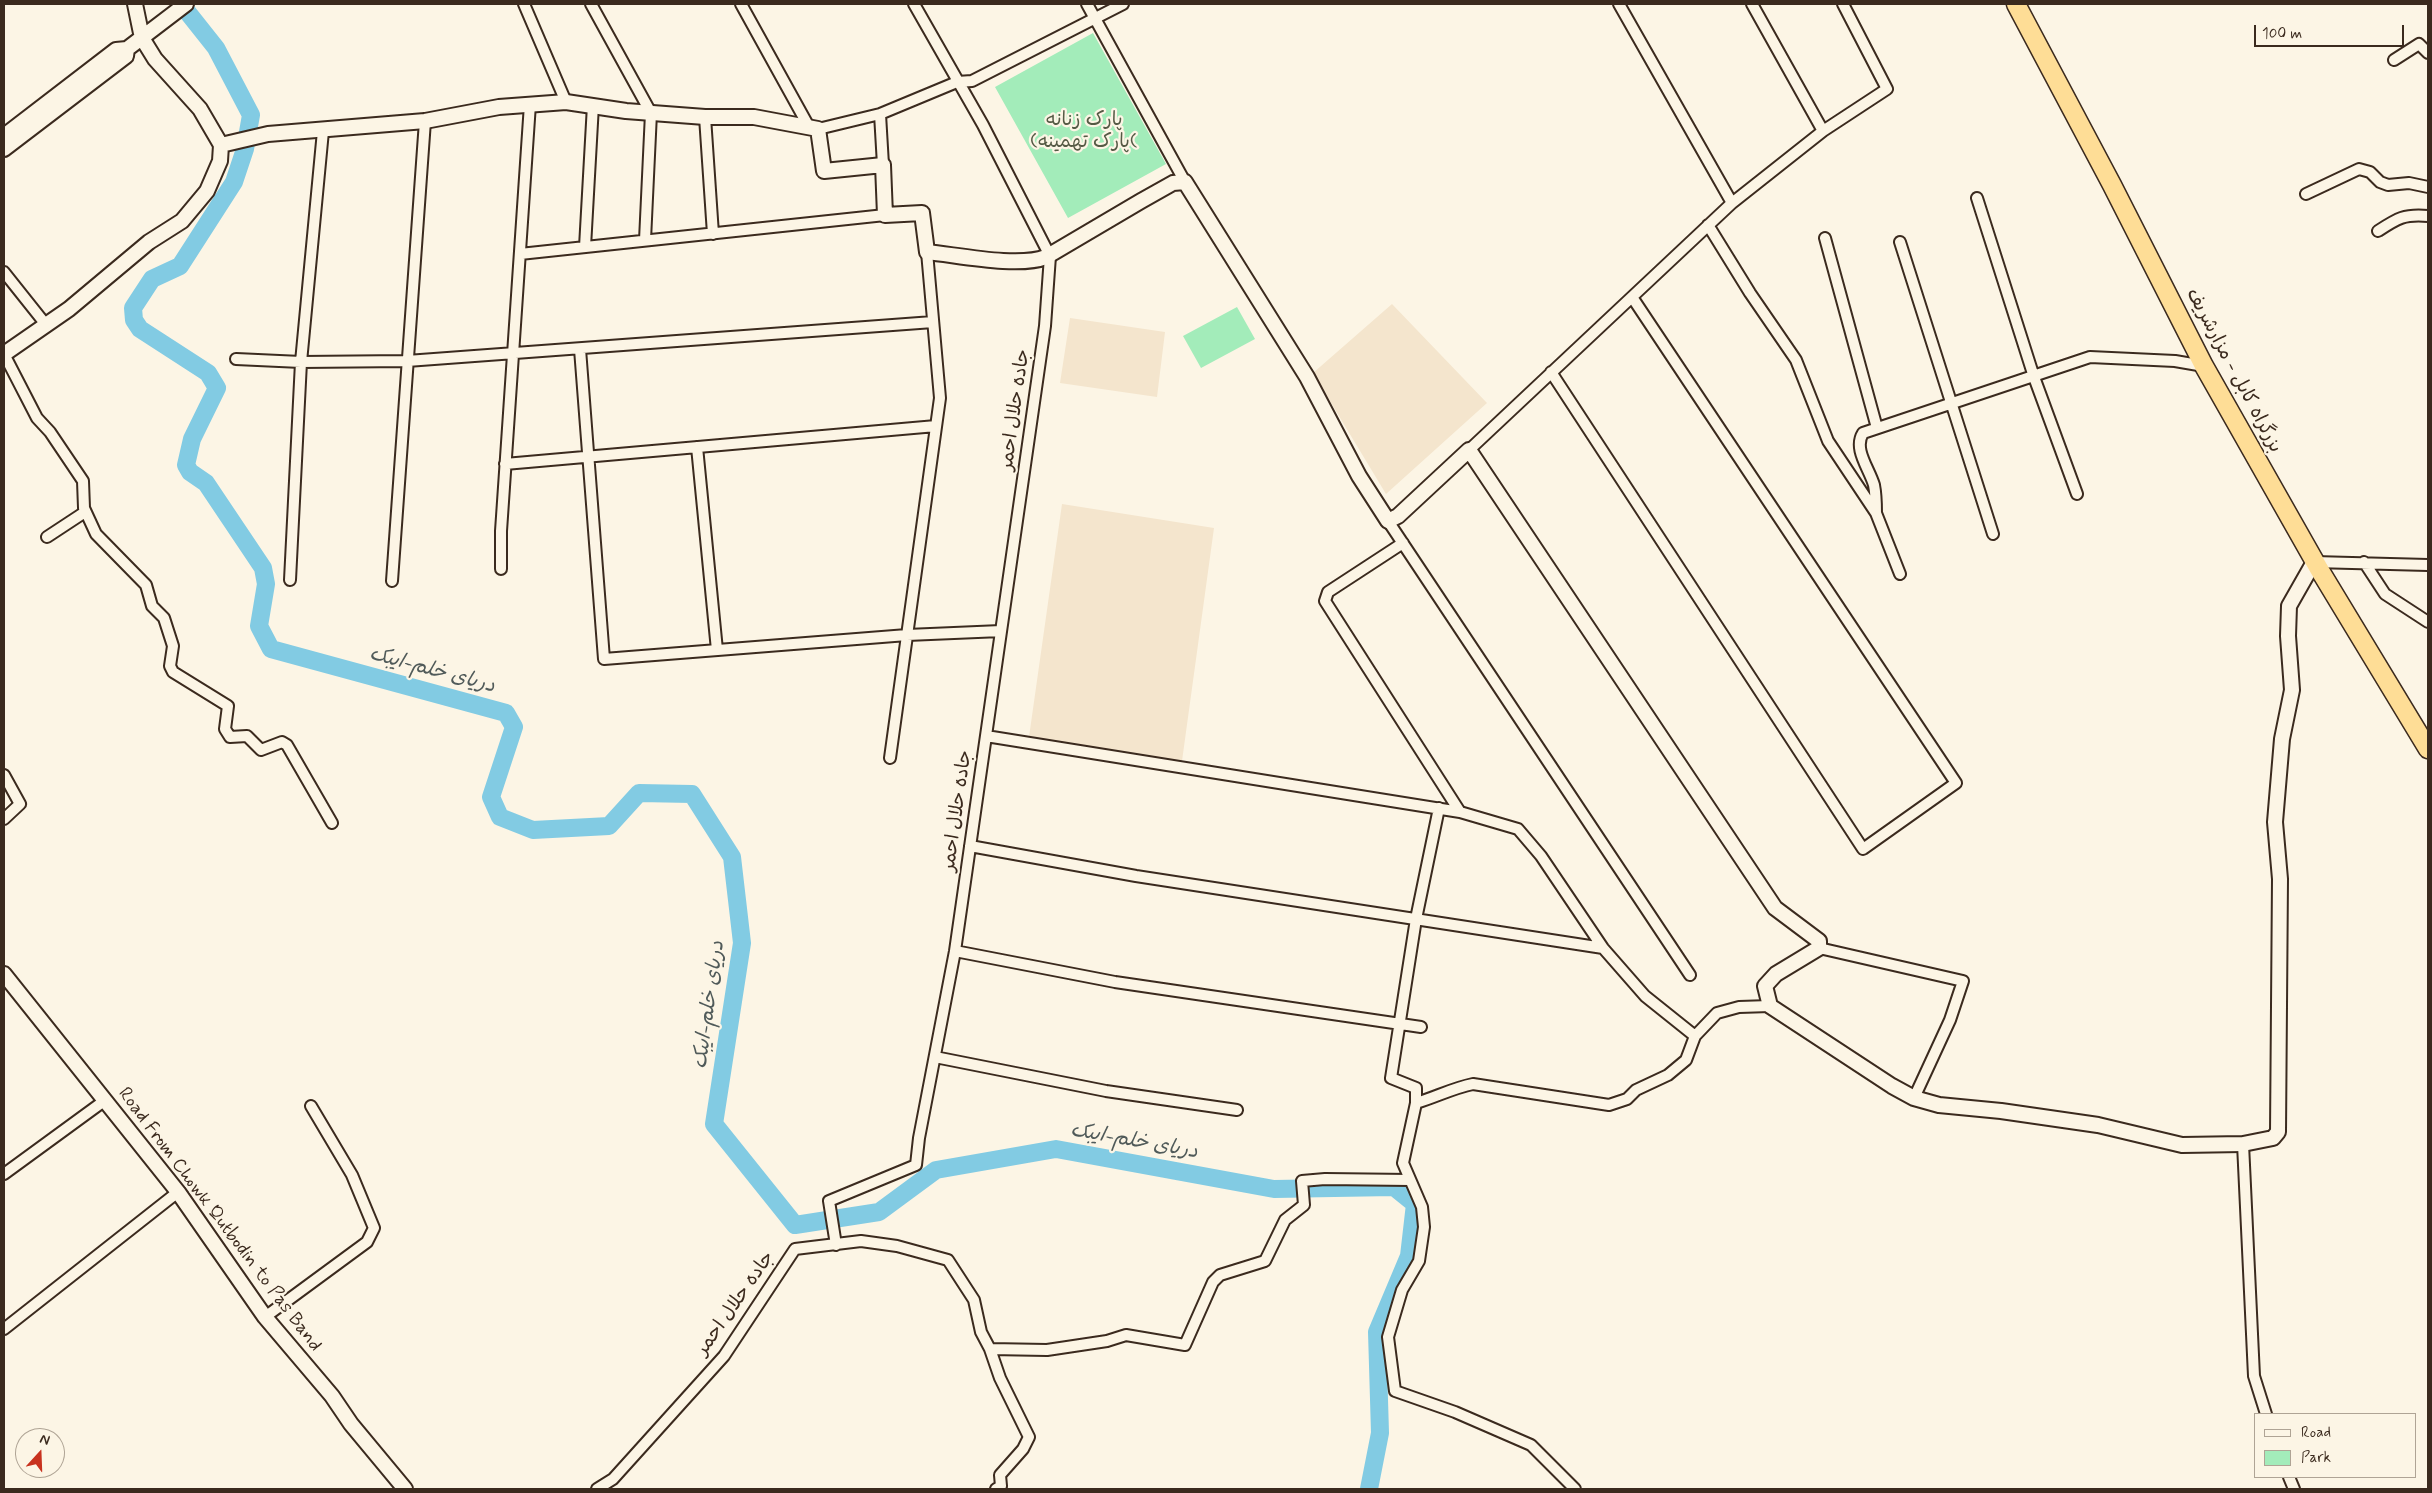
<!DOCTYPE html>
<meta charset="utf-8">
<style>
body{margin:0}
#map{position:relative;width:2432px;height:1493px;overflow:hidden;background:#fcf5e5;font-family:Mynerve,sans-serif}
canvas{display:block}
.frame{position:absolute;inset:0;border:5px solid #3b2a1e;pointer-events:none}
.legend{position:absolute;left:2254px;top:1413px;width:162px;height:65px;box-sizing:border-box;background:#fcf5e5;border:1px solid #afa495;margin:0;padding:6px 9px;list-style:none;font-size:15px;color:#3b2a1e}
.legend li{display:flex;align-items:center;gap:10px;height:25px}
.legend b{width:25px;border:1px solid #afa495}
.north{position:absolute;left:15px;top:1428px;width:50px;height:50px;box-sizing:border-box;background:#fcf5e5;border:1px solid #afa495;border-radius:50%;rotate:20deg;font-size:14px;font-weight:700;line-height:20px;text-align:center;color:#3b2a1e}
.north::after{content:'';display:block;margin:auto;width:18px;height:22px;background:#c8321e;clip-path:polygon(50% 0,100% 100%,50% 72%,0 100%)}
.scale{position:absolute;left:2254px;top:25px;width:150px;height:22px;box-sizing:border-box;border:2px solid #3b2a1e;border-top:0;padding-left:6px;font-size:15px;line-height:18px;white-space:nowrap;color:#3b2a1e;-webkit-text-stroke:4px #fcf5e5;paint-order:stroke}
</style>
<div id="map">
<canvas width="2432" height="1493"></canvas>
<div class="frame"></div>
<ul class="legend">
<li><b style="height:6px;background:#fcf5e5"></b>Road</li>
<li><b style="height:14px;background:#a3ecba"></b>Park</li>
</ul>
<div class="north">N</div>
<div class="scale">100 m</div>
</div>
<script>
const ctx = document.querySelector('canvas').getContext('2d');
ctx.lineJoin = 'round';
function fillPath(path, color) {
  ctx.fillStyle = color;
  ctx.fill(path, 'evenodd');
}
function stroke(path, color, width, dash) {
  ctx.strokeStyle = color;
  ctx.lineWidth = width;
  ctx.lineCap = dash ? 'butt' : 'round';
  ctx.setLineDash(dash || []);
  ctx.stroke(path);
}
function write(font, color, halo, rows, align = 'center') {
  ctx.font = font + ' Mynerve,"Playpen Sans Arabic",sans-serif';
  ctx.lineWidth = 4.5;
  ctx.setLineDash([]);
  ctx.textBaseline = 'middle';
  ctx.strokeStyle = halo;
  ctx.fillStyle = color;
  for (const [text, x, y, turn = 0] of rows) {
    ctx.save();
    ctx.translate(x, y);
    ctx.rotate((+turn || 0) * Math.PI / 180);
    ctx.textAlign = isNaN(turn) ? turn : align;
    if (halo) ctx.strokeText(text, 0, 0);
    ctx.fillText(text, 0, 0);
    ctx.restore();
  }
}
fillPath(new Path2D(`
 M1392,304L1487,403L1386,494L1313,373Z
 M1070,318L1165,332L1157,397L1060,383Z
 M1062,504L1214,528L1182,761L1029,737Z`), '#f4e5cd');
fillPath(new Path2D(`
 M1093,33L1166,164L1068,218L995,87Z
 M1237,307L1255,339L1201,368L1183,336Z`), '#a3ecba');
stroke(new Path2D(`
 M181,4L216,48L251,115L245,149L234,182L180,266L152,279L133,308L134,320L140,329L208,373L217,388L192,439L186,465L190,472L206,483L263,568L266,584L259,626L271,649L506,713L514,727L491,797L500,817L533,830L609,826L639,793L692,794L732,857L742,943L714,1124L795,1225L879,1212L936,1170L1056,1149L1274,1189L1394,1187L1415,1204L1409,1256L1377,1332L1380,1433L1369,1489`), '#82cbe3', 18);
const street = new Path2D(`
 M524,4L566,102
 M591,4L651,113L645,240
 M741,4L809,127
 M1087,4L1185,182
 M1619,4L1732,203
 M1752,4L1823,131
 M2394,60L2419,44L2428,53
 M880,114L883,165
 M705,117L713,234
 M818,129L880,114L957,82L972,81L1123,4
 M2306,194L2359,169L2370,172L2380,182L2388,185L2409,183L2428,187
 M1977,198L2034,377L2077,494
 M1708,225L1750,293L1796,360L1828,441L1876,513L1900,574
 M2378,231C2398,218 2404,214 2428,216
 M1825,238L1877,428
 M1900,242L1993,534
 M585,247L593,105
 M520,254L885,215
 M4,272L47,326
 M580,349L604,659L907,635L1001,631
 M4,354L37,418L50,432L83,481L84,508L96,534L146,585L152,606L164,618L173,646L170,666L173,672L228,706L225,729L230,737L247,736L261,750L282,742L287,745L332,823
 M236,359L301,362L407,361L933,322
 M1551,372L1863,849L1956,783L1632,297
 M697,447L717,650
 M1469,450L1732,203L1823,131L1887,89L1843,4
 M505,464L936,426
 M1876,513C1876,504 1876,495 1874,485C1869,468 1853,449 1863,433L2090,357L2175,361L2204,366
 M1388,521L1690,975
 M47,537L85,512
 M1403,543L1328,592L1325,601L1460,812
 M2314,562L2428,565
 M2364,562L2385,594L2428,622
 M501,569V531L530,104
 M290,580L301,362L323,131
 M392,581L425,121
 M986,736L1460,812L1518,829L1541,856L1603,948L1645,996L1695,1036
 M890,758L940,398L927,252
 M4,775L20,804L4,819
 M1439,808L1416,919L1391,1078L1416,1088V1103L1403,1163L1422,1207L1424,1227L1419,1261L1402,1290L1388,1337L1395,1391L1455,1412L1531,1445L1575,1489
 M970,846L1136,876L1603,948
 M1819,948L1963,981L1950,1020L1914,1098
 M955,951L1115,982L1421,1027
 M935,1057L1106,1091L1237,1110
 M1416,1103C1436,1097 1453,1088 1473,1084L1609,1105L1627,1099L1636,1090L1668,1075L1686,1060L1695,1036L1717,1013L1739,1007L1770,1006
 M2243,1144L2254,1376L2266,1414
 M4,1174L104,1101
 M836,1245L829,1201L916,1165L919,1138L955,951L1045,326L1050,256L983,125L914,4
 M265,1317L367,1242L374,1228L352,1175L311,1106
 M4,1329L178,1192
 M990,1349L1047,1350L1107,1341L1126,1335L1185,1345L1213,1282L1220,1275L1265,1261L1285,1220L1304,1205L1302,1181L1325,1179L1410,1180
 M2289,1477L2294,1489
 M597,1489L613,1479L724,1356L795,1249L861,1241L897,1246L948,1260L974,1300L981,1332L990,1349L1000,1378L1029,1437L1023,1449L1000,1475L1001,1486L996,1489`);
const secondary = new Path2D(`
 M135,4L142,38L155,59L200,109L221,145
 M4,136L116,50L127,49L186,4
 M221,145L268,134L425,121L499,107L566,102L626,111L705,117H754L818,129L824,171L883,165L885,215L922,213L927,252C958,255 1018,268 1046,257L1141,201L1173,183L1185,182L1307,377L1359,476L1388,521L1398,516L1469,450L1775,908L1819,941V948L1776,974L1765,986L1770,1006L1892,1086L1914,1098L1939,1105L2001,1111L2098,1125L2182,1145L2243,1144L2273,1138L2278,1132L2280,879L2275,822L2282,739L2292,690L2288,636L2289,606L2314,562
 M4,149L126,56L127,49
 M4,354L69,309L149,242L182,221L207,191L220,161L221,145
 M4,974L178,1192L265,1317L332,1396L351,1424L405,1489`);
const highway = new Path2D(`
 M2016,4L2112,185L2204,366L2319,569L2428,749`);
stroke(street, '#3b2a1e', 14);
stroke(secondary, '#3b2a1e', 18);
stroke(highway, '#3b2a1e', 21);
stroke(street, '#fcf5e5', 10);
stroke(secondary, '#fcf5e5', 14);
stroke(highway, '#fedd96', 18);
write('19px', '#555a45', '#fcf5e5', [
 ["پارک زنانه",1084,121],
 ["(پارک تهمینه(",1084,143]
]);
write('19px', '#3b2a1e', '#fcf5e5', [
 ["بزرگراه کابل - مزارشریف",2233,371,62],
 ["جاده حلال احمر",1016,410,-82],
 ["جاده حلال احمر",958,811,-82],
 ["Road From Chowk Qutbodin to Pas Band",219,1220,53],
 ["جاده حلال احمر",736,1304,-55]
]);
write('italic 20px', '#505a59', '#fcf5e5', [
 ["دریای خلم-ایبک",432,671,15],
 ["دریای خلم-ایبک",710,1005,-82],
 ["دریای خلم-ایبک",1134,1142,10]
]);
</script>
